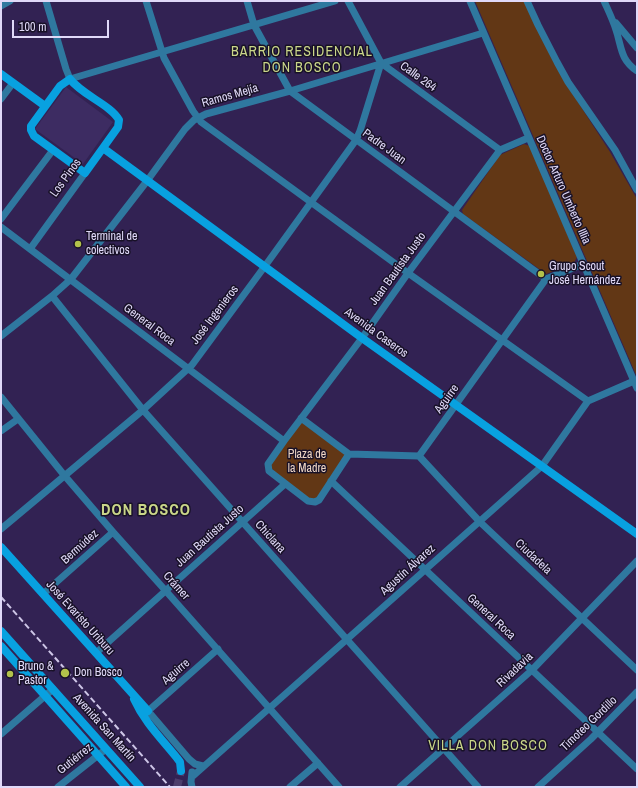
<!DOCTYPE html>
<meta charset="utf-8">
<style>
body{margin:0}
#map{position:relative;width:638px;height:788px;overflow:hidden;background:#322253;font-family:"Archivo Narrow",sans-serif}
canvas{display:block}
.frame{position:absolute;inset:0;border:2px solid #e0d9f8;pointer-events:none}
.scale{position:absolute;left:12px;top:20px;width:97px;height:18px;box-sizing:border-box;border:2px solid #e0d9f8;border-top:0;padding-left:5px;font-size:12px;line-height:14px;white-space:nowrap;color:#e0d9f8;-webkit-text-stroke:3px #181127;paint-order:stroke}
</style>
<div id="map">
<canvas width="638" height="788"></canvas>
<div class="frame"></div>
<div class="scale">100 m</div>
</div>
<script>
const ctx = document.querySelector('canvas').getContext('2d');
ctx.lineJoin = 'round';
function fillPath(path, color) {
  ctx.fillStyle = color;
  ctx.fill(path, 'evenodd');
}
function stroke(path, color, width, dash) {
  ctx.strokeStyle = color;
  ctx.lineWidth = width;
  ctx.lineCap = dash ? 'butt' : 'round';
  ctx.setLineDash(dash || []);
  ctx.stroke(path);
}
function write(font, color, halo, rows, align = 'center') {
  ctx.font = font + ' "Archivo Narrow",sans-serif';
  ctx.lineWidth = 3;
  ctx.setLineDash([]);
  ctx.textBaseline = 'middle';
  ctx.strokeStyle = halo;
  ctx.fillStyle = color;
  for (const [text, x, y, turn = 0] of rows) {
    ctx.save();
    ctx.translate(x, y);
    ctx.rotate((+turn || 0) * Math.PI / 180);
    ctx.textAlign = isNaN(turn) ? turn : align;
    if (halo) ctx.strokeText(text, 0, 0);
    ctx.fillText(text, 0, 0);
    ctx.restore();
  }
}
fillPath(new Path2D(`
 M66,87L113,122L83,164L35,129Z`), '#3d2c62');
fillPath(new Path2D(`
 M475,1H524L565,82L610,152L637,199V377Z
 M524,144L530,146L577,257L574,263L546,274L463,214L462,210L500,155Z
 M301,418L349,454L315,502L285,484L268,464Z`), '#623715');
stroke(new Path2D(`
 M177,787L181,771`), '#4c3d6c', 8, [8, 4]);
stroke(new Path2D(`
 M46,1L66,69L70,79L335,1
 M146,1L164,58L193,111L201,122L408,273L588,401
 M247,1L254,25L290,91L546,279
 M348,1L381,63L500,150
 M470,1L637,388
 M527,1L538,25L557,62L568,82L615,150L637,190
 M604,1C608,10 613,20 616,30C622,48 620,59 637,71
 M1,6L10,1
 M616,23L637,48
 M1,99L13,83
 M528,138L500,150L408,273L362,338L284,441L268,464L269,471L308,501L315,502L319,500L349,454L419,456L546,279L583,264
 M1,219L53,150
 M1,227L284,441
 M30,249L85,173
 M52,296L143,410L478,787
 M1,336L52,296L71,279L147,181L185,129L194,120L206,114L290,91L483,33
 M1,397L64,475L113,532L165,590L339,787
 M301,418L349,454
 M1,431L18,419
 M419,456L480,522L637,670
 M331,481L637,769
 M1,529L143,410L192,365L265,266L356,140L360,131L381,63
 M43,594L113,532
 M96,653L285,484
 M1,734L53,689
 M203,766L195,764L189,759L148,711L218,649
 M193,776L542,466L588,401L634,381
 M58,787L106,749
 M192,787L191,782L192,772
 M290,787L318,763
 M400,787L532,670L637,561
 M538,787L591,739L637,692`), '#2f789f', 7);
stroke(new Path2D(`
 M1,74L45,106
 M70,79C82,95 111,105 119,120L118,127L85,173L34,136L31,130V126L60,86Z
 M103,148L362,338L637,534
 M1,547L148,711
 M1,631L140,787
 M1,646L126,787
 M134,699C145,723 161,738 177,758L180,762L181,771`), '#08a1e0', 8);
stroke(new Path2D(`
 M1,597L170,787`), '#cec6e7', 2, [6, 3]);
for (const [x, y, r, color] of [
 [78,244,4,"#b3c24b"],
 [541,274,4,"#b3c24b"],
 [65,673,5,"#b3c24b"],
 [10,674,4,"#b3c24b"]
]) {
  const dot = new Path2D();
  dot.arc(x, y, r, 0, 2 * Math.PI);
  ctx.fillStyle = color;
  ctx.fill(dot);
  stroke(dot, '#181127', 1.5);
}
write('12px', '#e0d9f8', '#181127', [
 ["Calle 264",418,77,36],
 ["Ramos Mejía",230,96,-16],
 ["Padre Juan",384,147,36],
 ["Los Pinos",66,178,-54],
 ["Doctor Arturo Umberto Illia",563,190,66],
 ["Juan Bautista Justo",398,269,-54],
 ["José Ingenieros",215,315,-53],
 ["General Roca",149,325,37],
 ["Avenida Caseros",376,333,36],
 ["Aguirre",447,399,-54],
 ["Juan Bautista Justo",210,536,-42],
 ["Chiclana",270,537,48],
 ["Bermúdez",80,547,-42],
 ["Ciudadela",533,557,43],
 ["Agustín Álvarez",408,570,-42],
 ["Crámer",176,586,48],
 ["General Roca",491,617,43],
 ["José Evaristo Uriburu",80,618,48],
 ["Rivadavia",515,670,-43],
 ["Aguirre",176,672,-41],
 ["Timoteo Gordillo",589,724,-44],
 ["Avenida San Martín",104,728,48],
 ["Gutiérrez",75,759,-39]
]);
write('12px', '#e0d9f8', '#181127', [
 ["Terminal de",86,237],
 ["colectivos",86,251],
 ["Grupo Scout",549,267],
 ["José Hernández",549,281],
 ["Bruno &",18,667],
 ["Pastor",18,681],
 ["Don Bosco",74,673]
], 'left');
write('12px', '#f0d7c6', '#181127', [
 ["Plaza de",307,455],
 ["la Madre",307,469]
]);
ctx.letterSpacing = '1px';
write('14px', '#cad689', '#181127', [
 ["BARRIO RESIDENCIAL",302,52],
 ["DON BOSCO",302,68],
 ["VILLA DON BOSCO",488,746]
]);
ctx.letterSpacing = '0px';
ctx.letterSpacing = '1px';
write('bold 16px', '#cad689', '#181127', [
 ["DON BOSCO",146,511]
]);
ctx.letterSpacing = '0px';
</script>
